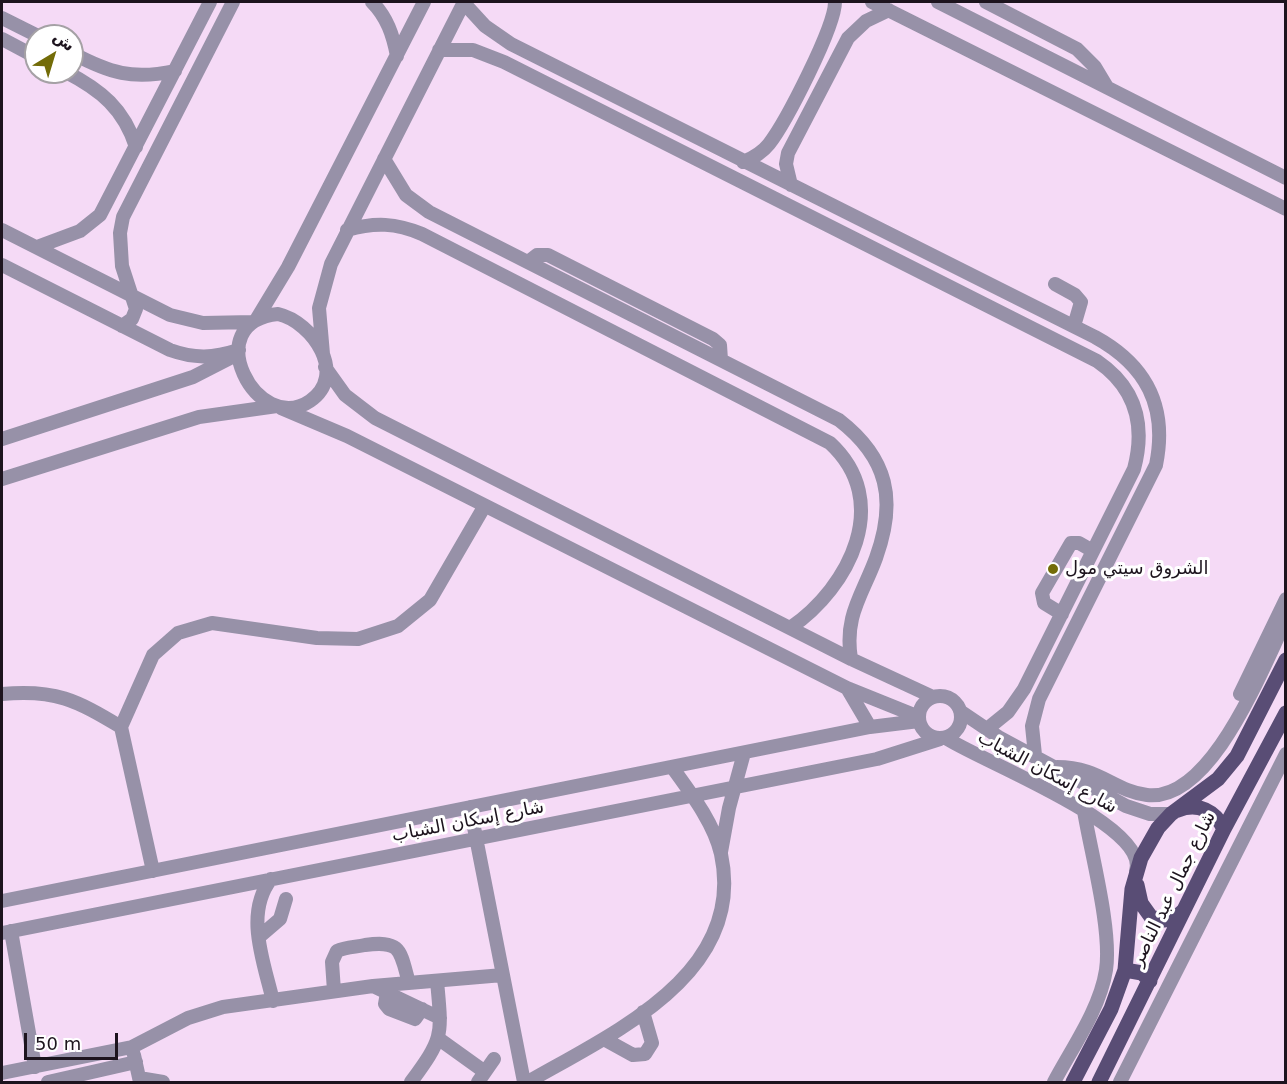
<!DOCTYPE html>
<meta charset="utf-8">
<style>
body{margin:0}
#map{position:relative;width:1287px;height:1084px;overflow:hidden;background:#f5daf6;font-family:"DejaVu Sans",Vazirmatn,sans-serif}
canvas{display:block}
.frame{position:absolute;inset:0;border:3px solid #1d141e;pointer-events:none}
.north{position:absolute;left:24px;top:24px;width:60px;height:60px;box-sizing:border-box;background:#fff;border:2px solid #a5a1a5;border-radius:50%;rotate:38deg;font-size:16px;font-weight:700;line-height:24px;text-align:center;color:#1d141e}
.north::after{content:'';display:block;margin:auto;width:21px;height:27px;background:#736c08;clip-path:polygon(50% 0,100% 100%,50% 72%,0 100%)}
.scale{position:absolute;left:24px;top:1033px;width:94px;height:27px;box-sizing:border-box;border:3px solid #1d141e;border-top:0;padding-left:8px;font-size:18px;line-height:21px;white-space:nowrap;color:#1d141e;-webkit-text-stroke:4px #fff;paint-order:stroke}
</style>
<div id="map">
<canvas width="1287" height="1084"></canvas>
<div class="frame"></div>
<div class="north">ش</div>
<div class="scale">50 m</div>
</div>
<script>
const ctx = document.querySelector('canvas').getContext('2d');
ctx.lineJoin = 'round';
function stroke(path, color, width, dash) {
  ctx.strokeStyle = color;
  ctx.lineWidth = width;
  ctx.lineCap = dash ? 'butt' : 'round';
  ctx.setLineDash(dash || []);
  ctx.stroke(path);
}
function write(font, color, halo, rows, align = 'center') {
  ctx.font = font + ' "DejaVu Sans",Vazirmatn,sans-serif';
  ctx.lineWidth = 6;
  ctx.setLineDash([]);
  ctx.textBaseline = 'middle';
  ctx.strokeStyle = halo;
  ctx.fillStyle = color;
  for (const [text, x, y, turn = 0] of rows) {
    ctx.save();
    ctx.translate(x, y);
    ctx.rotate((+turn || 0) * Math.PI / 180);
    ctx.textAlign = isNaN(turn) ? turn : align;
    if (halo) ctx.strokeText(text, 0, 0);
    ctx.fillText(text, 0, 0);
    ctx.restore();
  }
}
stroke(new Path2D(`
 M372,2C387,17 393,35 397,56
 M463,2L485,26L511,44L1095,337C1146,365 1168,406 1156,465L1039,699L1032,726L1035,755
 M872,2L1286,209
 M938,2L1286,178
 M986,2L1077,49L1095,67L1107,87
 M2,18L38,36
 M2,39L36,57
 M439,50H473L504,62L1097,361C1135,387 1146,424 1134,469L1024,689L1008,712L987,729
 M72,53C110,73 132,80 175,71
 M66,72C101,90 124,109 136,147
 M384,159L406,195L429,212L839,420C888,458 897,500 876,558C862,596 844,616 851,659
 M743,162C753,158 762,153 769,144C786,122 835,27 835,2
 M791,185L786,164L788,153L848,38L866,21L889,10
 M2,230L170,315L203,323L253,322
 M347,230C375,222 396,223 422,234L830,443C893,501 850,587 790,628
 M37,247L80,231L100,215L210,2
 M528,262L537,255H548L713,339L720,345L721,360
 M2,265L170,350C195,359 213,358 239,350
 M1055,284L1075,295L1081,302L1074,326
 M278,314C313,322 348,375 310,401C257,437 197,322 278,314Z
 M256,320L288,267L424,2
 M122,326L132,319L136,309L122,266L120,233L123,217L233,2
 M323,354L319,308L331,264L464,2
 M325,367L345,395L375,418L851,659L933,697
 M281,408L347,436L847,688L919,717
 M2,439L193,377L232,357
 M2,479L199,417L277,406
 M1062,614L1044,603L1042,593L1071,543H1079L1093,551
 M847,688L870,727
 M2,694C55,689 76,700 121,727
 M1240,694L1286,599
 M919 717a21 21 0 1 1 42 0a21 21 0 1 1-42 0Z
 M960,711L1000,738L1126,806L1150,814H1171
 M946,738C978,760 1150,825 1136,871
 M1057,767C1099,767 1114,791 1147,795C1212,802 1262,668 1286,620
 M470,807L524,1082
 M721,852L729,808L744,753
 M153,871L121,727L153,655L178,633L212,623L317,638L358,639L398,626L430,600L484,507
 M271,879C244,914 264,962 273,1001
 M2,901L870,727L919,721
 M11,931L35,1067
 M2,933L877,759L940,739
 M259,937L280,919L286,899
 M375,987L440,1018
 M334,991L332,962L337,951C345,947 356,947 365,945C402,940 400,951 409,983
 M387,993L385,1004L389,1009L415,1019L422,1009
 M439,1039L485,1072
 M604,1039L633,1055L645,1054L652,1043L643,1012
 M134,1055L140,1082
 M2,1073L132,1047L188,1018L223,1007L373,986L503,975
 M139,1078L163,1082
 M48,1082L136,1062
 M411,1082C444,1037 442,1036 437,981
 M478,1082L494,1059
 M528,1082C613,1033 747,974 721,854C714,823 690,792 672,767
 M1054,1082C1072,1048 1100,1009 1106,970C1112,930 1091,853 1084,811
 M1120,1082L1286,754`), '#9791a8', 14);
stroke(new Path2D(`
 M1178,810C1198,802 1215,811 1224,829
 M1137,885L1141,903L1151,917C1164,922 1173,921 1183,911
 M1125,970L1142,973L1150,981
 M1073,1082L1111,1009L1125,970L1132,889L1141,858L1158,828L1171,814L1218,779L1237,756L1286,660
 M1099,1082L1224,829L1286,713`), '#594d75', 15);
for (const [x, y, r, color] of [
 [1053,569,6,"#736c08"]
]) {
  const dot = new Path2D();
  dot.arc(x, y, r, 0, 2 * Math.PI);
  ctx.fillStyle = color;
  ctx.fill(dot);
  stroke(dot, '#fff', 2);
}
write('18px', '#1d141e', '#fff', [
 ["الشروق سيتي مول",1065,569]
], 'left');
write('18px', '#1d141e', '#fff', [
 ["شارع إسكان الشباب",1047,773,28],
 ["شارع إسكان الشباب",468,822,-11],
 ["شارع جمال عبد الناصر",1174,889,-64]
]);
</script>
